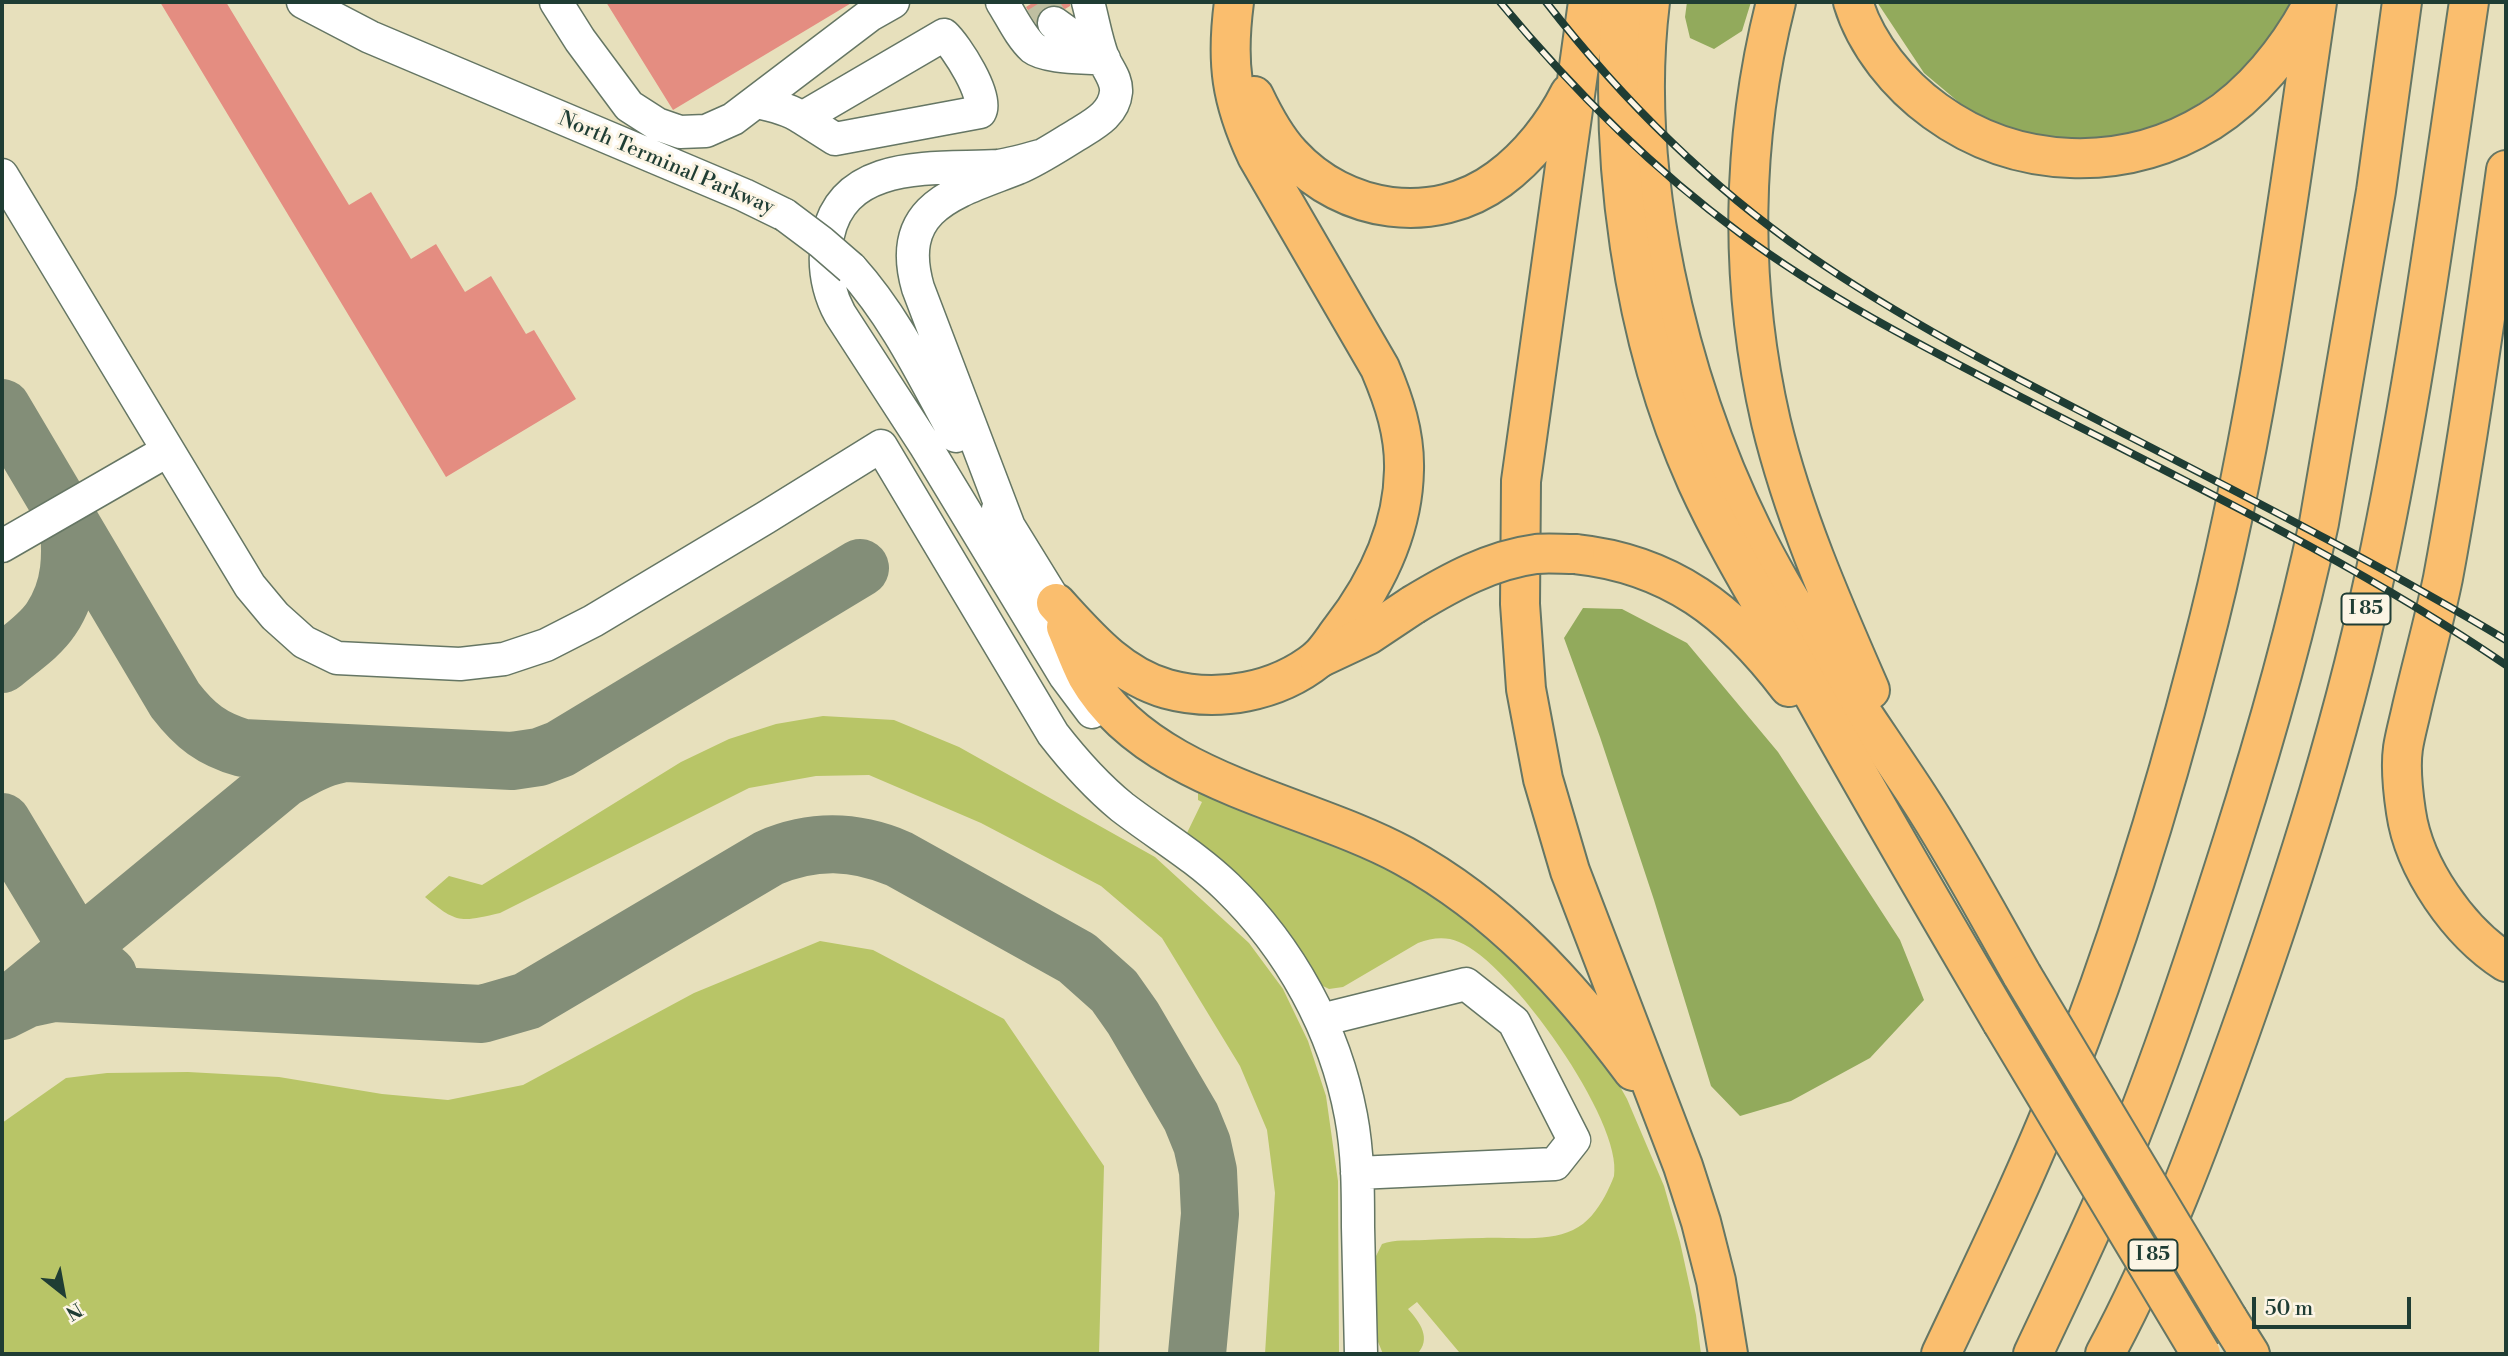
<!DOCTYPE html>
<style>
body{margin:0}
#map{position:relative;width:2508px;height:1356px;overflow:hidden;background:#e7e0bc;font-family:"Libre Bodoni",serif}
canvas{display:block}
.frame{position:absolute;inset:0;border:4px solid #1f3d34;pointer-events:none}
.north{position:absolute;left:28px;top:1258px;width:70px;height:70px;-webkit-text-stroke:5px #fcf5e5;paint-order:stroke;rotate:149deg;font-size:19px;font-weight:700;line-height:28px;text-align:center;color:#1f3d34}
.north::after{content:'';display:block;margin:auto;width:24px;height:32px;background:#1f3d34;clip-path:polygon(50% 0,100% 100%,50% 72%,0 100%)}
.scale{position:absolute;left:2252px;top:1297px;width:159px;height:32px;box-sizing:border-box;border:4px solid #1f3d34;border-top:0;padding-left:9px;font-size:21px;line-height:24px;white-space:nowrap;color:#1f3d34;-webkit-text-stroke:5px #fcf5e5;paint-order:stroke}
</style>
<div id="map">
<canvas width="2508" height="1356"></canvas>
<div class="frame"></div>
<div class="north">N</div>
<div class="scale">50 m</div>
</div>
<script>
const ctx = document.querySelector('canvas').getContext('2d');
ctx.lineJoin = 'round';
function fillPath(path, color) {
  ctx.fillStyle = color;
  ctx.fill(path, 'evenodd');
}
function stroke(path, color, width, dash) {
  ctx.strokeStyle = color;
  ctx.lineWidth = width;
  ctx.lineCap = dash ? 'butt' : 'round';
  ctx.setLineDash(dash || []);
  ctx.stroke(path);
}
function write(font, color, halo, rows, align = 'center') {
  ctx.font = font + ' "Libre Bodoni",serif';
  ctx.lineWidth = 6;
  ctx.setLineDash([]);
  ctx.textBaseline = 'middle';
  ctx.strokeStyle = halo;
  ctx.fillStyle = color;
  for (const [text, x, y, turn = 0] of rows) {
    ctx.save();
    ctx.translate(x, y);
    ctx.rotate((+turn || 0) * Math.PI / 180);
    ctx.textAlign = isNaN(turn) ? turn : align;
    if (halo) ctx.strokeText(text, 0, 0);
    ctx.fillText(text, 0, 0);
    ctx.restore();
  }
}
fillPath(new Path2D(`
 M823,716L894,720L959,747L1155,857L1249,943L1283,989L1308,1041L1326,1096L1338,1181L1339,1354H1265L1275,1193L1267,1130L1240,1066L1162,938L1101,886L981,823L869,775L816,776L749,788L500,913C461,922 457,924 425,897L449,876L482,885L681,762L729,739L776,724Z
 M1198,793L1255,810L1355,845L1488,927L1609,1067L1627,1099L1664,1186L1680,1242L1696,1315L1701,1354H1457L1459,1352L1417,1302L1408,1309C1420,1322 1432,1339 1417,1354H1383L1376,1337L1375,1258L1382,1244C1394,1239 1411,1241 1425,1240C1444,1239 1464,1238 1483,1238C1510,1237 1549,1242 1573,1230C1588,1223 1597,1210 1605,1196C1608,1190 1612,1182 1614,1176C1624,1122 1509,961 1459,942C1445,936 1432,938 1418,943L1343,987L1329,989L1323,986L1231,871L1187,833L1202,802L1198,800Z
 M820,941L873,950L1004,1019L1104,1166L1099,1354H2V1123L66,1078L107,1073L188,1072L279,1077L382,1094L448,1100L523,1085L694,993Z`), '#b8c567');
fillPath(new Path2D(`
 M1687,2H1751L1742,31L1714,49L1690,38L1685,17Z
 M1877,2H2290L2284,21L2245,72L2176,119L2106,145H2053L1986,125L1924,73Z
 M1583,608L1622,609L1687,643L1778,752L1900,940L1924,1000L1870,1058L1791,1101L1740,1116L1711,1086L1654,900L1600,737L1564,638Z`), '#92aa5c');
stroke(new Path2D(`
 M2,408L175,700C195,726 212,739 243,748L512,761L539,757L560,749L860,568
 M2,664C18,650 39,637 51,619C72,588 72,554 68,519
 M2,822L70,935L83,953L108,975
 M10,1004L283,779C302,768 319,758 340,754
 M2,1011L26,999L54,993L482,1014L527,1001L769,858C813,839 855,840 899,859L1077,958L1114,991L1133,1018L1191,1117L1202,1144L1208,1171L1210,1214L1197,1354`), '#838e78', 58);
fillPath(new Path2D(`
 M160,2H226L349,205L371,192L411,259L436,244L465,292L491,276L526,334L534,330L576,399L446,477Z
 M606,2H853L673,110Z
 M1034,2H1070V6L1065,9L1056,5L1046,7L1039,13L1036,23L1026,7Z`), '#e48d81');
stroke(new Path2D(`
 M1041,2L1054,23`), '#bfbfa1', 32, [32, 16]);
const minor = new Path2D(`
 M303,2L370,37L744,195L785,215
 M556,2L580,40L629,106L657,124L680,132L706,131L733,119L870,15L893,2
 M1002,2C1011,16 1020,36 1033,48C1046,58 1087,57 1104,59
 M1054,23L1100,56
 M756,102C772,105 789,109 802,118L835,139L980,112C989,97 956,46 944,35L802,118
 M1040,156C1026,160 1012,164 998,166C938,170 845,157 828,235C823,262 827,290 840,314L925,445L1065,676L1092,712
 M2,175L250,586L275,616L304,642L337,658L460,664L504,659L546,645L593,621L765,518L881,446L1053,734C1074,761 1095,785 1122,807C1157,834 1195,856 1227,887C1290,948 1335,1030 1351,1116C1358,1153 1358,1190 1358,1227C1359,1270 1360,1312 1361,1354
 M851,268C896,318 924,378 956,436
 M998,509L1056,603
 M1009,527L918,288C894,205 958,192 1018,168C1039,159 1058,146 1078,134C1094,124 1114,114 1116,92C1117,79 1108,70 1103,58C1096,40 1093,20 1088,2
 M2,546L167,451
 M1321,1020L1466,984L1514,1022L1574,1140L1555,1164L1357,1173`);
const major = new Path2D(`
 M1588,2L1521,481L1520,604L1526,689L1543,779L1570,871L1683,1166L1701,1222L1716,1281L1728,1354
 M1650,2C1629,172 1677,378 1753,532C1798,623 1861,710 1917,795C1955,853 1988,915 2022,975
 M1776,2C1741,140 1739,283 1771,422C1793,514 1832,603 1870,690
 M1254,96C1264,117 1275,138 1291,155C1344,213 1434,227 1499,179C1529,157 1554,125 1570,93
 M1056,603C1088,638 1119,675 1167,689C1218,703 1277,692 1318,659C1327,651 1334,639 1341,630C1377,583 1403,530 1404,470C1405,434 1394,401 1380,368L1257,156C1231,100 1226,63 1234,2
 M1066,627C1073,643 1079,661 1087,676C1147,781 1305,802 1404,856C1499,908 1569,985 1633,1071
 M2228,1319L2250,1354`);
const highway = new Path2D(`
 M1622,2C1608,158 1632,338 1697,482C1728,550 1768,613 1804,678C1868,794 1935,908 2002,1022
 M1853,2C1866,45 1899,85 1935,111C2016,170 2124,174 2210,121C2252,95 2288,50 2311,7
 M2506,170C2487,306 2468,443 2443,578C2434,622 2422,664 2412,707C2409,721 2405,735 2403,748C2400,769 2403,792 2406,812C2414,868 2459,932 2506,962
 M1575,554C1671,564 1732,612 1789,687
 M1319,658L1368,635L1413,605
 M1941,1354C1983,1265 2027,1175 2063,1083C2118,945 2164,794 2201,651C2257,438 2285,219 2317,2
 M2033,1354C2056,1305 2080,1255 2102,1205C2153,1087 2194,963 2233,840C2266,736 2296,630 2319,523L2376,191L2402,2
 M2105,1354C2160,1252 2200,1144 2239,1035C2296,875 2347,713 2381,546C2418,366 2442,184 2469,2`);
stroke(minor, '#657664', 35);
stroke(major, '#657664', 42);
stroke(highway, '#657664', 42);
stroke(minor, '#fff', 32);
stroke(major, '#fabe6e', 38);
stroke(highway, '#fabe6e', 38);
const rail = new Path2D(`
 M1500,2C1572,89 1650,167 1741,234C1826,297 1922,346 2015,394C2180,479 2352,560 2506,665
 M1546,2C1620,97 1707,184 1806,253C1904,321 2010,375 2115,429C2247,497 2379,564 2506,640`);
stroke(rail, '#1f3d34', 8);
stroke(rail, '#fcf5e5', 5, [16]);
const minorBridge = new Path2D(`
 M785,215L821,242L851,268`);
const majorBridge = new Path2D(`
 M2022,975L2228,1319`);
const highwayBridge = new Path2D(`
 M1413,605C1451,582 1491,560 1536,554C1548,553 1562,554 1575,554
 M2002,1022L2201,1354`);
stroke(minorBridge, '#657664', 35, []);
stroke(majorBridge, '#657664', 42, []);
stroke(highwayBridge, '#657664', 42, []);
stroke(minorBridge, '#fff', 32);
stroke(majorBridge, '#fabe6e', 38);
stroke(highwayBridge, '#fabe6e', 38);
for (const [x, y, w] of [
 [2366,609,49],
 [2153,1255,49]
]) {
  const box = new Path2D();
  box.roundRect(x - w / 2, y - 15.5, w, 31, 5);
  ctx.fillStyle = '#fcf5e5';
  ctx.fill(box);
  stroke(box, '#1f3d34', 2);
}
write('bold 19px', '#1f3d34', null, [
 ["I 85",2366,609],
 ["I 85",2153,1255]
]);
write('21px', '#1f3d34', '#fcf5e5', [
 ["North Terminal Parkway",666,164,23]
]);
</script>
